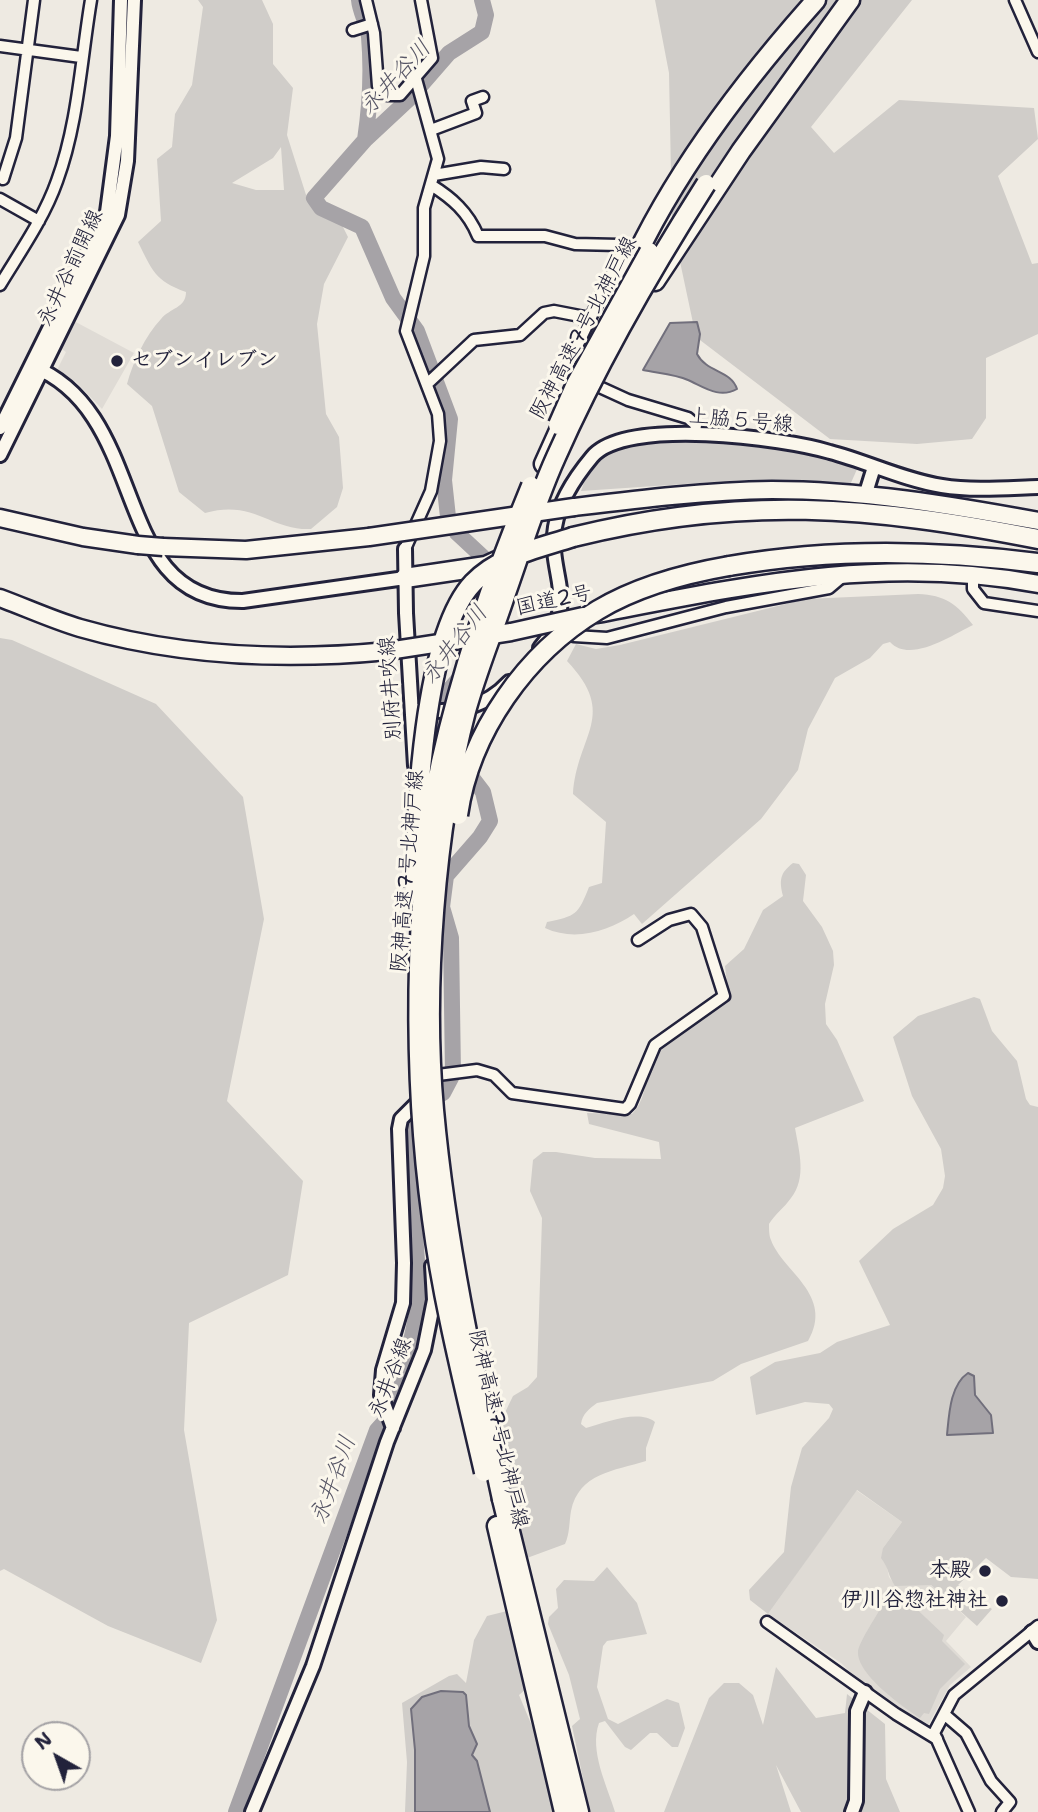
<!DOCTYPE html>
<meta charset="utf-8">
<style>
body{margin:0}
#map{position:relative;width:1038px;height:1812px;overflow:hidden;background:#eeeae2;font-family:"Shantell Sans",sans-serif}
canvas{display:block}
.north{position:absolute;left:21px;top:1721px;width:70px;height:70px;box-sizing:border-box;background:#fbf7ec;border:2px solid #a4a2a5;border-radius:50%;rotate:320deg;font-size:19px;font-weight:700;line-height:28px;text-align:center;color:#22223b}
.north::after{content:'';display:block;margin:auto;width:24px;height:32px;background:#22223b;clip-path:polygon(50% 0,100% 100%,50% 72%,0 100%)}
</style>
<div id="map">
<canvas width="1038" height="1812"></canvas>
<div class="north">N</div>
</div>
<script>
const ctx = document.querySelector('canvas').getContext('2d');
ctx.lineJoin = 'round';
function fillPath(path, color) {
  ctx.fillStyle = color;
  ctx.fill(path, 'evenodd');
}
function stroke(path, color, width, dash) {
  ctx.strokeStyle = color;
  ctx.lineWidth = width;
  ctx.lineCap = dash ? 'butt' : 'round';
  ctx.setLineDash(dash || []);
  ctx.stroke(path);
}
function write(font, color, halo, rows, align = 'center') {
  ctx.font = font + ' "Shantell Sans","Klee One",sans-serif';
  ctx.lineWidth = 6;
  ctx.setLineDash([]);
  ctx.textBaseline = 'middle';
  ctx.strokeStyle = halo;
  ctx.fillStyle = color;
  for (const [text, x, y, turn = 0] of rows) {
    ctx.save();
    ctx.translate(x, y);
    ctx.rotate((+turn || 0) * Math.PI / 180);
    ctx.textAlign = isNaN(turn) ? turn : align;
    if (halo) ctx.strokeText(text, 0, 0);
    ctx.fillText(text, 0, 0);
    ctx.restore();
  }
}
fillPath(new Path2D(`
 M72,320L134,353L102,409L75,381L73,386L56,372L66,352L59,347Z
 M856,1490L902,1522L883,1548L889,1577L895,1585H931L966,1617L946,1641L971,1667L950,1685L927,1727L859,1681L841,1663L768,1614Z`), '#dfdbd5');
fillPath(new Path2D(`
 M198,0H262L273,24V64L293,88L287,135L307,198L325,216L342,225L348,237L324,284L317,324L326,414L339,437L343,488L337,507L311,529C271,531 254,499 205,513L179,492L152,406L127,384C133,362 145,336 161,319C170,308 186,308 186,292C155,281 152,270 138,242L161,221L157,159L172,147L175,114L192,85L203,7ZM281,147L284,190H256L232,183L273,158Z
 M655,0H912L811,127L834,153L899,100L1034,108L1038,139L998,176L1032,264L1038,263V334L986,358V418L972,439L917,444L830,439L696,337L672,224L669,73Z
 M681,440C743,443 799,451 858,467L850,485L744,480L581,491C584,483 587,472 591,464C608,438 654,442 681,440Z
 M918,594C945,595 957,604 973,625C952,635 910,664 890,642L883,644L870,658L835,678L808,729L798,770L761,819L642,924L634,914C609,931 575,942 545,928L547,922C576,916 578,915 589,887L602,883L606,822L573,794C577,734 619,716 567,661L576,644L596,649L620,645L806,599Z
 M0,638L12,640L156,704L243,797L264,919L227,1101L303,1181L288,1275L189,1323L184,1430L217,1620L201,1663L108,1626L4,1569L0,1571Z
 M793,863L799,864L806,875L803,901L822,927L833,951L834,965L825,1004L826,1024L837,1040L864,1101L795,1128C799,1151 807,1178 791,1198C784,1208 775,1214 769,1224C769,1229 769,1236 771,1240C782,1271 835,1295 808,1341L741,1364L713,1381L597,1403C590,1408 582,1414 581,1424L586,1428C604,1423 639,1409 655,1422L646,1448V1461C614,1471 579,1473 571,1511C569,1522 570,1533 565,1544L527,1558L497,1429L513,1396L528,1387L537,1377L542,1218L530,1191L533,1160L543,1152H556L595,1158L661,1159L659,1142L589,1124L587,1113L632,1114C650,1097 644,1063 663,1042L729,1001L725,966L744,949L763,910L783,896C779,880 780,873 793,863Z
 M974,997L980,999L992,1031L1017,1061L1026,1099L1030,1105L1038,1107V1579L1011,1577L986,1558L958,1585L992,1609L977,1626L931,1585L895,1586C888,1576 889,1568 881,1558L883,1548L902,1522L857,1490L768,1614L750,1600L749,1590L784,1552L791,1487L802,1448L829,1418L833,1409L829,1404L805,1402L756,1415L750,1377L775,1362L820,1353L837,1342L890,1325L859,1261L893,1229L933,1205L943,1188L945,1176L941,1149L912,1096L893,1037L918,1016Z
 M607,1567L637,1603L647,1634L607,1641L603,1646L597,1687L608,1719L618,1724L667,1699L679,1703L685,1728L678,1747H672L657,1733H650L631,1750L625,1747L605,1721L599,1723C589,1751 607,1785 615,1812H590L572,1726L580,1719L569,1675L548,1624L549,1617L558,1608L556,1589L564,1580L594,1581Z
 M906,1599L944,1635L942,1641L965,1664L940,1689L929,1714L924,1713L920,1718C903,1707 856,1674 858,1651C860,1640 878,1614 884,1602Z
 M507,1611L525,1690L519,1695L537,1738L555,1812H490L477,1761L471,1755L477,1744L469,1726L466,1695L441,1691L411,1709L415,1750V1812H405L407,1762L402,1703L449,1676L457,1674L466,1683L474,1640L487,1616Z
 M776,1667L816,1718L845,1713L847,1694L885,1724L886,1779L900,1812H801L776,1765L791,1812H664L709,1698L724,1683H739L753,1695L763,1725Z`), '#d0cdc9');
const water = new Path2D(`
 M697,322L700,334L697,354C707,373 731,370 737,389C719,399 704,387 688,380C675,374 657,373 643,370L670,323Z
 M968,1373L974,1376L975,1395L991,1415L993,1433L947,1435C949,1415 950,1385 968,1373Z
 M441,1691L463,1692L466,1695L469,1726L477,1744L472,1755L477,1761L490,1812H415V1750L411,1709L422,1697Z`);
fillPath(water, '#a6a3a7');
stroke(water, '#716f7c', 2);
stroke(new Path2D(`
 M359,0C360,13 368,24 369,37C372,71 370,106 365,140
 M482,0L486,15L482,32L449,53L409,99L365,140L314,198L321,208L362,227L393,298L417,331L450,419L444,480L448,517L457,533L499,572
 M443,1093L453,1074L451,938L442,907L446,876L480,837L490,821L483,792L434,728L438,703L463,674
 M236,1812L377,1430L395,1410L399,1397L417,1313V1261L407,1124L414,1118`), '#a6a3a7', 16);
const minor = new Path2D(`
 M366,0L374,33L378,86L387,95H400L432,58L421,0
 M1015,0L1038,52
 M353,30L372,24
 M0,46L81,57
 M431,130L476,113L472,101L483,97
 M434,175L481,167L504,169
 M0,177L3,179L16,138L34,0
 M431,185C452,198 468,212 478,236H545L575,244L619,245L623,250L568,365L569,375L582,380
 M0,199L39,221
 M0,285C20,252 44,218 57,181C78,124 81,60 91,0
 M427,384L474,340L520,335L544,313L554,311L590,318
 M593,384L628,400L688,418L696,425L695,433
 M405,549L431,491L440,441L438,414L406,331L424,256V208L438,159L416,79
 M973,574V589L984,603L1038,611
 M564,630L574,636L607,638L726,607L829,588L842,577
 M430,1076L477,1070L494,1075L512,1093L625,1109L630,1104L655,1045L724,996L702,927L691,914L669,920L638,940
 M767,1622L896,1714L937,1739
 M944,1714L966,1733L991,1781L1010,1802L1002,1812
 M969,1812L934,1733L954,1695L1038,1626`);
const tertiary = new Path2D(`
 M32,366C153,414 107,602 243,601L405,578
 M0,428L107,212L117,136L121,0
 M0,455L118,215L127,161L134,0
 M865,496L874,467
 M405,549L406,613L415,766
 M540,648C581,601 547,575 555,527C559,502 577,475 592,457C625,417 784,438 830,452C868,462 904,480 942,486C973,491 1007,488 1038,487
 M421,709C454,715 486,707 509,682
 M393,1428L381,1395L383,1370L403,1303L404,1263L399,1129L401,1119L419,1101
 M1032,1632L1038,1642
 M252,1812L313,1666L387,1442L424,1350L434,1300L432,1266
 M852,1812L856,1801L857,1711L865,1692`);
const trunk = new Path2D(`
 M574,507C640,499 705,491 772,490C861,490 951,505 1038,521
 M0,518L83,537L138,545
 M163,547L246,550L369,537
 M0,598C27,608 53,620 80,628C181,657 285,661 388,651
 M597,614C748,585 884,555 1038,584`);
const motorway = new Path2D(`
 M655,281L741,151L850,0
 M622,288C664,185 742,83 816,0
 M544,464L567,413
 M573,537C742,495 870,506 1038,539
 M729,566C831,548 936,550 1038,563
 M405,578L486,566L499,560
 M502,1499L579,1812
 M497,1526L564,1812`);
stroke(minor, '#22223b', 15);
stroke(tertiary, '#22223b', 18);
stroke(trunk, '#22223b', 21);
stroke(motorway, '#22223b', 23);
stroke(minor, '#fbf7ec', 10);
stroke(tertiary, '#fbf7ec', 12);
stroke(trunk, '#fbf7ec', 16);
stroke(motorway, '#fbf7ec', 18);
const trunkBridge = new Path2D(`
 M369,537L574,507
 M138,545L163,547
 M388,651L511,632L583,616`);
const motorwayBridge = new Path2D(`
 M558,425L576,384L649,252
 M458,815C470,732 526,653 598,610C638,586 683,574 729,566
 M415,888C416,814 423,636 473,583C498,556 540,548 573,537
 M484,1472C465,1389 443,1304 432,1219C413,1080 412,900 441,762C462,668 494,575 531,486
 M502,1499C474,1370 446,1242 434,1110C423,988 435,829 466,711C477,671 493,633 506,593C522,548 536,501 556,457C598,362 650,272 706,184`);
stroke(trunkBridge, '#22223b', 21, []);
stroke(motorwayBridge, '#22223b', 23, []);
stroke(trunkBridge, '#fbf7ec', 16);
stroke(motorwayBridge, '#fbf7ec', 18);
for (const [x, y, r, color] of [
 [117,361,7,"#22223b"],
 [985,1571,7,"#22223b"],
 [1002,1601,7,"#22223b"]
]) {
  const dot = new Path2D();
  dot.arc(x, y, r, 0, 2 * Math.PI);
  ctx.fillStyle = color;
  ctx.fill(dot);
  stroke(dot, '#fbf7ec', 2.5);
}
write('21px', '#22223b', '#fbf7ec', [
 ["永井谷前開線",71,268,-65],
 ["阪神高速7号北神戸線",584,328,-62],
 ["上脇５号線",741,421,5],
 ["国道2号",554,601,-12],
 ["別府井吹線",391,688,-94],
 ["阪神高速7号北神戸線",408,871,-85],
 ["永井谷線",391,1378,-69],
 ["阪神高速7号北神戸線",498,1429,77]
]);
write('bold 21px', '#22223b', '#fbf7ec', [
 ["セブンイレブン",131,361,"left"],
 ["本殿",971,1571],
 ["伊川谷惣社神社",988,1601]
], 'right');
write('italic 23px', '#575666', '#fbf7ec', [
 ["永井谷川",396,78,-47],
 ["永井谷川",455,645,-52],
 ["永井谷川",334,1480,-70]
]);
</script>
